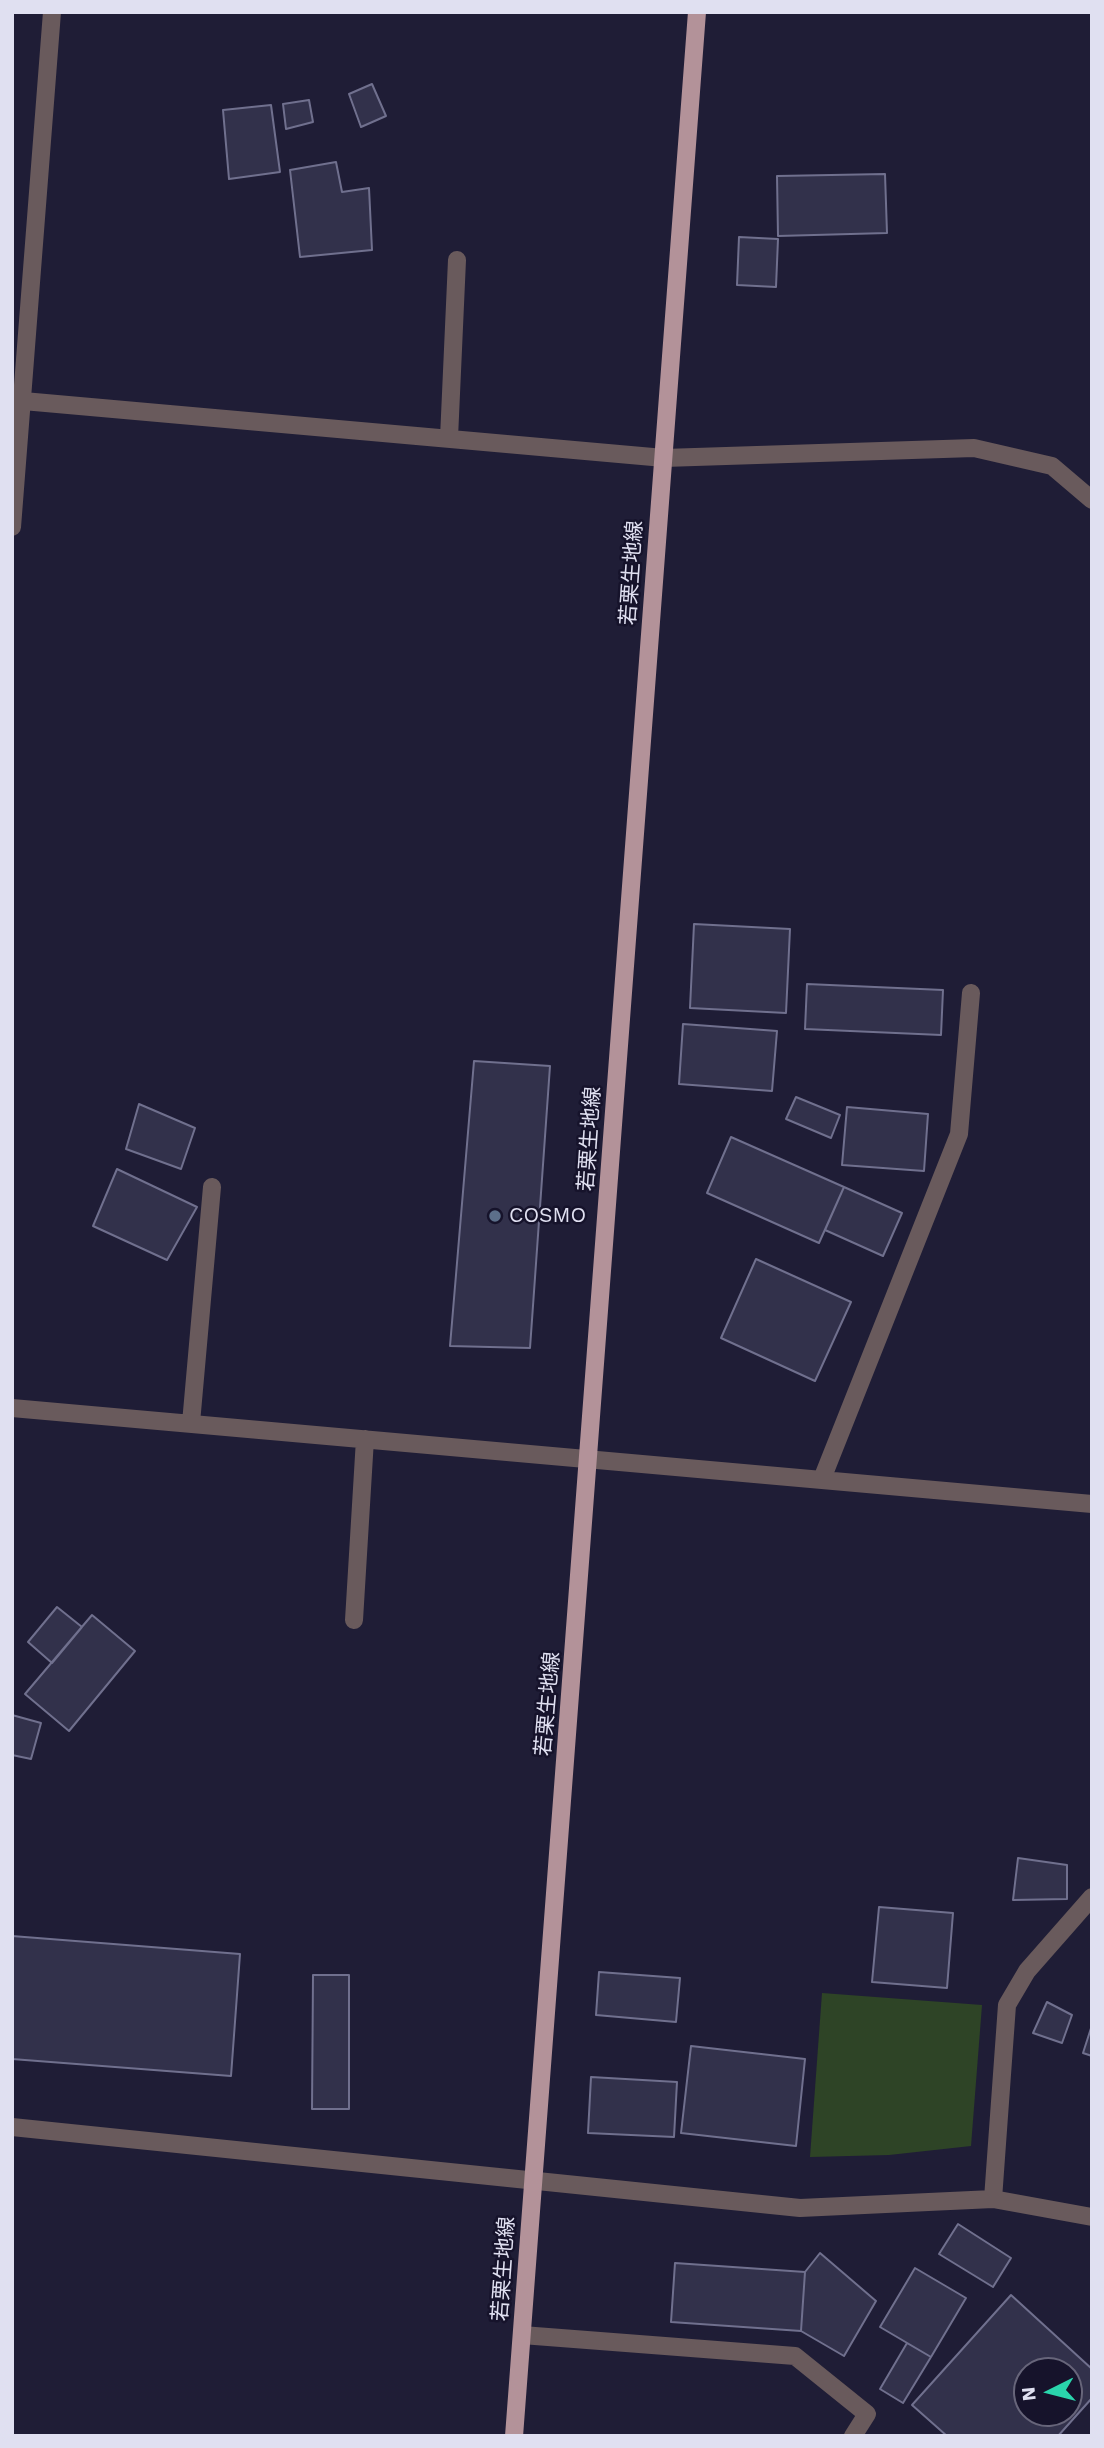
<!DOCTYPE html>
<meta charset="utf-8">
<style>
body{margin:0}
#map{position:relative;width:1104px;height:2448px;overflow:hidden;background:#1f1d36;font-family:"Work Sans",sans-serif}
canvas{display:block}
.frame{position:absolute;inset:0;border:14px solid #e0e0f1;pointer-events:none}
.north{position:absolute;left:1013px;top:2357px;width:70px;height:70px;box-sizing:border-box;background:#16132b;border:2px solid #67657a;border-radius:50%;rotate:264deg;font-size:19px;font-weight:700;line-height:28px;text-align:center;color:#e0e0f1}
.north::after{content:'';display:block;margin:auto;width:24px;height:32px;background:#2ad5ac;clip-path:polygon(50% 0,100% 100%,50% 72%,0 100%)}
</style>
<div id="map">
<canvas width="1104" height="2448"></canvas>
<div class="frame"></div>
<div class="north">N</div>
</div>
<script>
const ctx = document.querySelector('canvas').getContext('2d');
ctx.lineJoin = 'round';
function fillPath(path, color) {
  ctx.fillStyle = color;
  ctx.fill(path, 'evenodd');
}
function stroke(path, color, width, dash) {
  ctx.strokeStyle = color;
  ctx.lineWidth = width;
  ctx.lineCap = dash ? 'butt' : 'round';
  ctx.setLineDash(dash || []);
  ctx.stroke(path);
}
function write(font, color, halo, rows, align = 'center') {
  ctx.font = font + ' "Work Sans","Noto Sans JP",sans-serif';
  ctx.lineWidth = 5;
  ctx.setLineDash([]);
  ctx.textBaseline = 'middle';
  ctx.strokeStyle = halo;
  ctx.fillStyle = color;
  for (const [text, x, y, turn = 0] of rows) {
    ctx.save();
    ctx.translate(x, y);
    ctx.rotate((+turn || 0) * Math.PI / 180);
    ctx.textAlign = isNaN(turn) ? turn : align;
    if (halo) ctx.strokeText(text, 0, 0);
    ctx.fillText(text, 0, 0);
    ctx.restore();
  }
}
fillPath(new Path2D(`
 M822,1993L982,2005L971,2146L889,2155L810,2157Z`), '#2e4426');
const building = new Path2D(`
 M372,84L386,116L361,127L349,94Z
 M309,100L313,122L286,129L283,104Z
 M271,105L280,172L229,179L223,110Z
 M336,162L342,192L369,188L372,250L300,257L290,170Z
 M885,174L887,233L778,236L777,176Z
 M739,237L778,239L776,287L737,285Z
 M694,924L790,929L786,1013L690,1008Z
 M807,984L943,990L941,1035L805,1029Z
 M683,1024L777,1031L772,1091L679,1084Z
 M474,1061L550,1066L530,1348L450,1346Z
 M796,1097L840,1115L831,1138L786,1119Z
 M139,1104L195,1128L181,1169L126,1149Z
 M847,1107L928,1114L924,1171L842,1165Z
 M731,1137L844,1187L819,1243L707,1193Z
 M117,1169L197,1207L167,1260L93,1226Z
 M844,1187L902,1213L883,1256L825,1230Z
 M756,1259L851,1302L815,1381L721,1338Z
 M57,1607L82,1627L52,1663L28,1642Z
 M92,1615L135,1651L69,1731L25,1694Z
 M12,1715L41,1723L31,1759L12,1755Z
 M1018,1858L1067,1865V1899L1013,1900Z
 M879,1907L953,1913L947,1988L872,1982Z
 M12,1936L240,1954L231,2076L12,2059Z
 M599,1972L680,1978L676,2022L596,2015Z
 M313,1975H349V2109H312Z
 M1047,2002L1072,2015L1062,2043L1033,2033Z
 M1092,2025V2056L1083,2053Z
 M691,2046L805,2059L796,2146L681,2133Z
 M591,2077L677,2082L674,2137L588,2133Z
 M958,2224L1011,2258L993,2287L939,2254Z
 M820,2253L876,2301L844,2356L801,2331L805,2272Z
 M675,2263L805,2272L801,2331L671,2322Z
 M915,2268L966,2298L931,2357L880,2327Z
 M1011,2295L1092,2369V2398L1058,2436H947L912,2405ZM1027,2371H1069V2413H1027Z
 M907,2343L931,2357L903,2403L880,2389Z`);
fillPath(building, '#32314b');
stroke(building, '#70708e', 2);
stroke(new Path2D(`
 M12,400L664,458L974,448L1052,466L1092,500
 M449,438L457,260
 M12,527L52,12
 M12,1408L1092,1504
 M191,1423L212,1187
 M822,1479L959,1134L971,993
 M354,1620L365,1439
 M12,2127L800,2208L993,2199L1092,2217
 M993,2199L1007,2005L1027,1971L1092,1897
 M522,2335L795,2356L867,2414L853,2436`), '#695a5c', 18);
stroke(new Path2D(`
 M514,2436L697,12`), '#b39299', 18);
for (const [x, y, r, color] of [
 [495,1216,7,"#5c6f8a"]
]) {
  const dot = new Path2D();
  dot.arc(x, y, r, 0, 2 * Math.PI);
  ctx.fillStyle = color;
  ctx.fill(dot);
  stroke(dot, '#16132b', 2.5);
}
write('21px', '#e0e0f1', '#16132b', [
 ["若栗生地線",632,573,-86],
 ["若栗生地線",590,1139,-86],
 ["若栗生地線",548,1704,-85],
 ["若栗生地線",504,2269,-86]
]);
write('21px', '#e0e0f1', '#16132b', [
 ["COSMO",509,1216]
], 'left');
</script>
